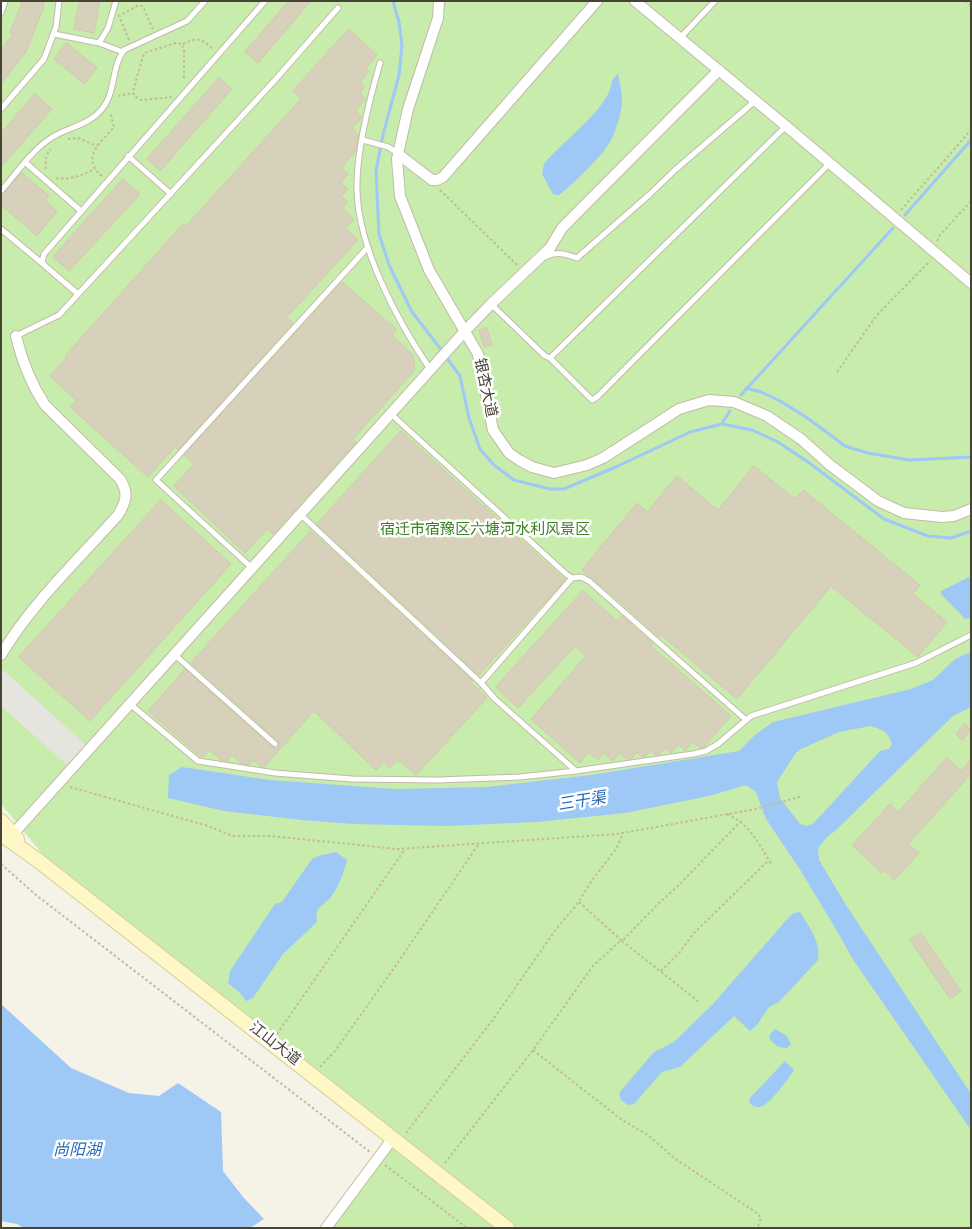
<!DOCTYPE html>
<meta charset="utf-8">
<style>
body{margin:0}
#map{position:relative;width:972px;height:1229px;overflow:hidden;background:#f5f2e7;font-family:Overpass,sans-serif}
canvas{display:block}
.frame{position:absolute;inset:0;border:2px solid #484335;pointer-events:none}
</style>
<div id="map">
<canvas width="972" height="1229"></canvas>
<div class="frame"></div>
</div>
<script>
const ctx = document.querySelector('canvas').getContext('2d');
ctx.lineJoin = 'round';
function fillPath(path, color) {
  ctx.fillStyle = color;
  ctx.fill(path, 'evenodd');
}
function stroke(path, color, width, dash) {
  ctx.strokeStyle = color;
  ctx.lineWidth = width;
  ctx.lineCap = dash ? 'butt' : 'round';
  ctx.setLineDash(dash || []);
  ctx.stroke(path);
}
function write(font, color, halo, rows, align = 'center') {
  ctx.font = font + ' Overpass,"Noto Sans SC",sans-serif';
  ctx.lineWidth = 5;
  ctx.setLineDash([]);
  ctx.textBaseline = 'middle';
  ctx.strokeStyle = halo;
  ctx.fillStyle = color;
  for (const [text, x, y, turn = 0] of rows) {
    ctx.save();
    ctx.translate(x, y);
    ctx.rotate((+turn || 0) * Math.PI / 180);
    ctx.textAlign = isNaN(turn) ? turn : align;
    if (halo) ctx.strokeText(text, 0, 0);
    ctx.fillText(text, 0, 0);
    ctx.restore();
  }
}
fillPath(new Path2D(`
 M1,1H971V1228H322L396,1132L44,856L1,804Z`), '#c8ecac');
fillPath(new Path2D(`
 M2,669L86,745L68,766L1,706Z`), '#e5e4df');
fillPath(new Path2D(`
 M618,74C620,84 623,95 622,105C620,117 615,135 608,145C599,159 572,185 559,195L553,194L542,174L544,164C562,142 596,118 608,94C612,86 610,80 618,74Z
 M971,576V618L965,619L941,594V591Z
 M971,652V707L953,716L835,831L827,837L818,848L819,860L846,905L971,1094V1130L852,958L836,929L799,868L766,819L756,792L746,785L709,796L625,813L537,822L445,826L353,824L302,820L224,811L168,798L169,775L182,767L270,780L395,789L487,787L591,775L739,751L755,735L773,722L911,689L933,680L955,659ZM871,726C883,730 888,731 892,744L889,749L880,751L813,824L807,826L800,824L780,798L777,782L795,754L801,749L839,732Z
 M336,852L347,860C345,870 338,888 331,897C322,908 315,904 317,922L283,954L253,998L246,1001L240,993L228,983L230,971L275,904L282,902L312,859L318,856Z
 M800,912C809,927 821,941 818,960L779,1002L769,1007L757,1025L750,1031L734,1016L680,1067L662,1072L634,1104L628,1105L621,1100L619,1093L654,1052L674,1042L713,1004L790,916L794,913Z
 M1,1004L71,1068L129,1093L159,1096L178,1083L221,1112L223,1171L243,1197L264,1219L250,1228H24L17,1224L1,1221Z
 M775,1029L787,1036L791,1044L787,1048C778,1048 774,1045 769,1038L771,1033Z
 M785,1061L794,1070C788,1079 771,1104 760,1107C756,1108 752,1105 749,1103L750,1098Z`), '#9ec8f6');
stroke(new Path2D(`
 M393,1L399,22L402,45L399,75L383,135L376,171L379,234L389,265L412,312L443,352
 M905,215L971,140
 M446,357L460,376L469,418L480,449L494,465L514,480L550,489H564L618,466L690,432L722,424L752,430L778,442L808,462L884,519L928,536L951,538L971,531
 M746,388L761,392L780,401L806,417L845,446L868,453L909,460L971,457
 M741,395L893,228
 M722,423L730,411`), '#9ec8f6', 3);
const building = new Path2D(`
 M23,1H44L43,9L26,52L1,84V50L13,34L10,33Z
 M80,1H100L94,33L74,29Z
 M289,1H311L258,63L245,52Z
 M349,29L377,55L366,68L369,71L360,82L365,87L360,93L366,99L355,111L362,117L352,128L358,134L355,152L341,168L348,174L341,182L348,189L341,196L348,202L342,208L354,219L346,229L358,240L287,317L293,323L178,450L175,447L148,477L70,407L76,400L50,376L67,357L65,356L183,224L186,226L301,99L293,91Z
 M67,43L97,68L84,84L54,59Z
 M219,78L232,89L160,171L147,159Z
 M35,94L52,109L1,167V134Z
 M22,173L49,196L45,201L57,211L37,236L1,205V196Z
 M123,179L140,194L69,271L53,257Z
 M342,282L397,330L392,335L413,355L415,370L353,439L356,442L273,534L267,529L245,553L174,486L194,464L184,455Z
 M487,328L492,345L484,347L479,330Z
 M401,431L565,580L479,675L317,524Z
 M754,466L795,499L803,490L920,585L913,594L947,622L918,657L831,586L737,699L661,635L659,637L628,609V608L582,570L637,503L647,512L677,476L718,510Z
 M161,500L231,564L90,721L19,657Z
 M311,531L473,681L471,683L487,698L416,775L398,760L390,768L384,762L376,770L314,711L264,767L261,766L253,760L249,765L241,763L232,755L227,761L221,760L209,750L203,757H201L148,711L185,669L272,747H278L279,744L278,741L191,663Z
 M583,591L617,621L622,616L653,644L651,646L731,716L704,747L700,748L693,742L685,751L678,744L671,753L664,748L659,755H655L651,751L646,756L642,757L637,752L631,759H626L620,753L613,761L604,753L598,760L589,752L580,763L531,719L586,656L575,646L518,708L496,687Z
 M965,724L971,730L962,740L956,734Z
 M947,758L961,771L971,760V774L908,844L919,853L894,880L884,870L882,873L852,845L890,804L898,812Z
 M921,933L961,991L950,999L910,940Z`);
fillPath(building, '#d7d0bb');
stroke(building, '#d3c9ae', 1);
const lane = new Path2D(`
 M1,13L5,1
 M54,34L99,43L108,28L116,1
 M680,38L715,1
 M99,43L123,52
 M380,63C369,101 356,151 357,190C358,248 398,322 430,369
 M1,109L44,59L56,27L59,1
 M363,140L388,147L398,153
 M128,156L171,194
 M26,163L81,211
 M1,191C16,174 31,151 51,138C66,128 89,125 101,110C116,94 111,67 124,50L187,21L205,1
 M1,229L43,264
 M545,257C556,251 566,254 577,258L649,195L675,170L755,101
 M78,294L44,265L42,262L44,254L265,1
 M491,304L545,356L550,358L786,126
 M16,336L59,315L275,80L338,8
 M550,358L592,400L597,397L830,163
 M391,414L566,574L572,578L581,577L589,581L745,719
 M300,514L481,683L495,699L576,771
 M252,568L156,480L368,247
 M175,655L275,744
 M481,683L572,578
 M130,704L198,761L275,773L352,779L438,780L520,777L576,771L693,754L706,751L718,744L751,716L916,663L971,635`);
const street = new Path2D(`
 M439,1L438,18L408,109L398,154L397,159L400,196L429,270L478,354L493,430L509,453L519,460L532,467L554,473L587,465L603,458L679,409L709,400L734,402L767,416L801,439L830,465L878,501L904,513L942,517L954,516L971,509
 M635,1L786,126L971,283
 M398,154L432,180H437L443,177L597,1
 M1,655C31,604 79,559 118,515C126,502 129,493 120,479L45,405C31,384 22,361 16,336
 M13,834L465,331L491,304L550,248L562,228L719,70
 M326,1228L393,1138`);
const secondary = new Path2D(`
 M1,821L17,839
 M1,834L40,862L507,1228`);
stroke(lane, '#c1bba8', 7);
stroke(street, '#c1bba8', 12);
stroke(secondary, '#d8ce93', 16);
stroke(new Path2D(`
 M965,1L971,6
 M129,40L119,16L137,6H142L144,9L153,29
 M183,44C199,37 200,38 213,49
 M118,96L133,93
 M172,97L141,100L134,96L133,91L144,53L176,43L182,44L184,51V80
 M68,139L78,138L97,146
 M46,169C45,161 45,155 51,149
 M102,176C79,157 103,141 114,127L110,112
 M56,178C70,180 83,175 95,169
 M440,190L517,265
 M901,210L971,130
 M937,241L940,235L971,201
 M837,372L877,315L930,261
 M70,787L208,826L233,836H270L398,849L617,834L756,809L803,796
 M727,814C752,826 757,842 772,865
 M1,864L36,895L370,1152
 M579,902L622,941L660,902L676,888L741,821
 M661,971L680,952L693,934L769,860
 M277,1034L405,849
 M533,1050L622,1120L648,1135L674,1158L754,1211L759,1215L761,1219L757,1228
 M320,1067L335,1051L392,971L478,845
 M406,1133L494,1018L559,925L575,907L593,879L616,849L623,834
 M445,1163L533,1050L593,966L619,942L622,941L699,1002
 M385,1165L467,1228`), '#c4ba98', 2, [2.5, 2.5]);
stroke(lane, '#fff', 5);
stroke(street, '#fff', 10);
stroke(secondary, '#fff8c6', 14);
write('15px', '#484335', '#fff', [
 ["银杏大道",484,388,78],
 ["江山大道",274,1045,38]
]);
write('15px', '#3b8023', '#fff', [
 ["宿迁市宿豫区六塘河水利风景区",485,531]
]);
write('italic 16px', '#256bbe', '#fff', [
 ["三干渠",582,803,-9],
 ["尚阳湖",77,1152]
]);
</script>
